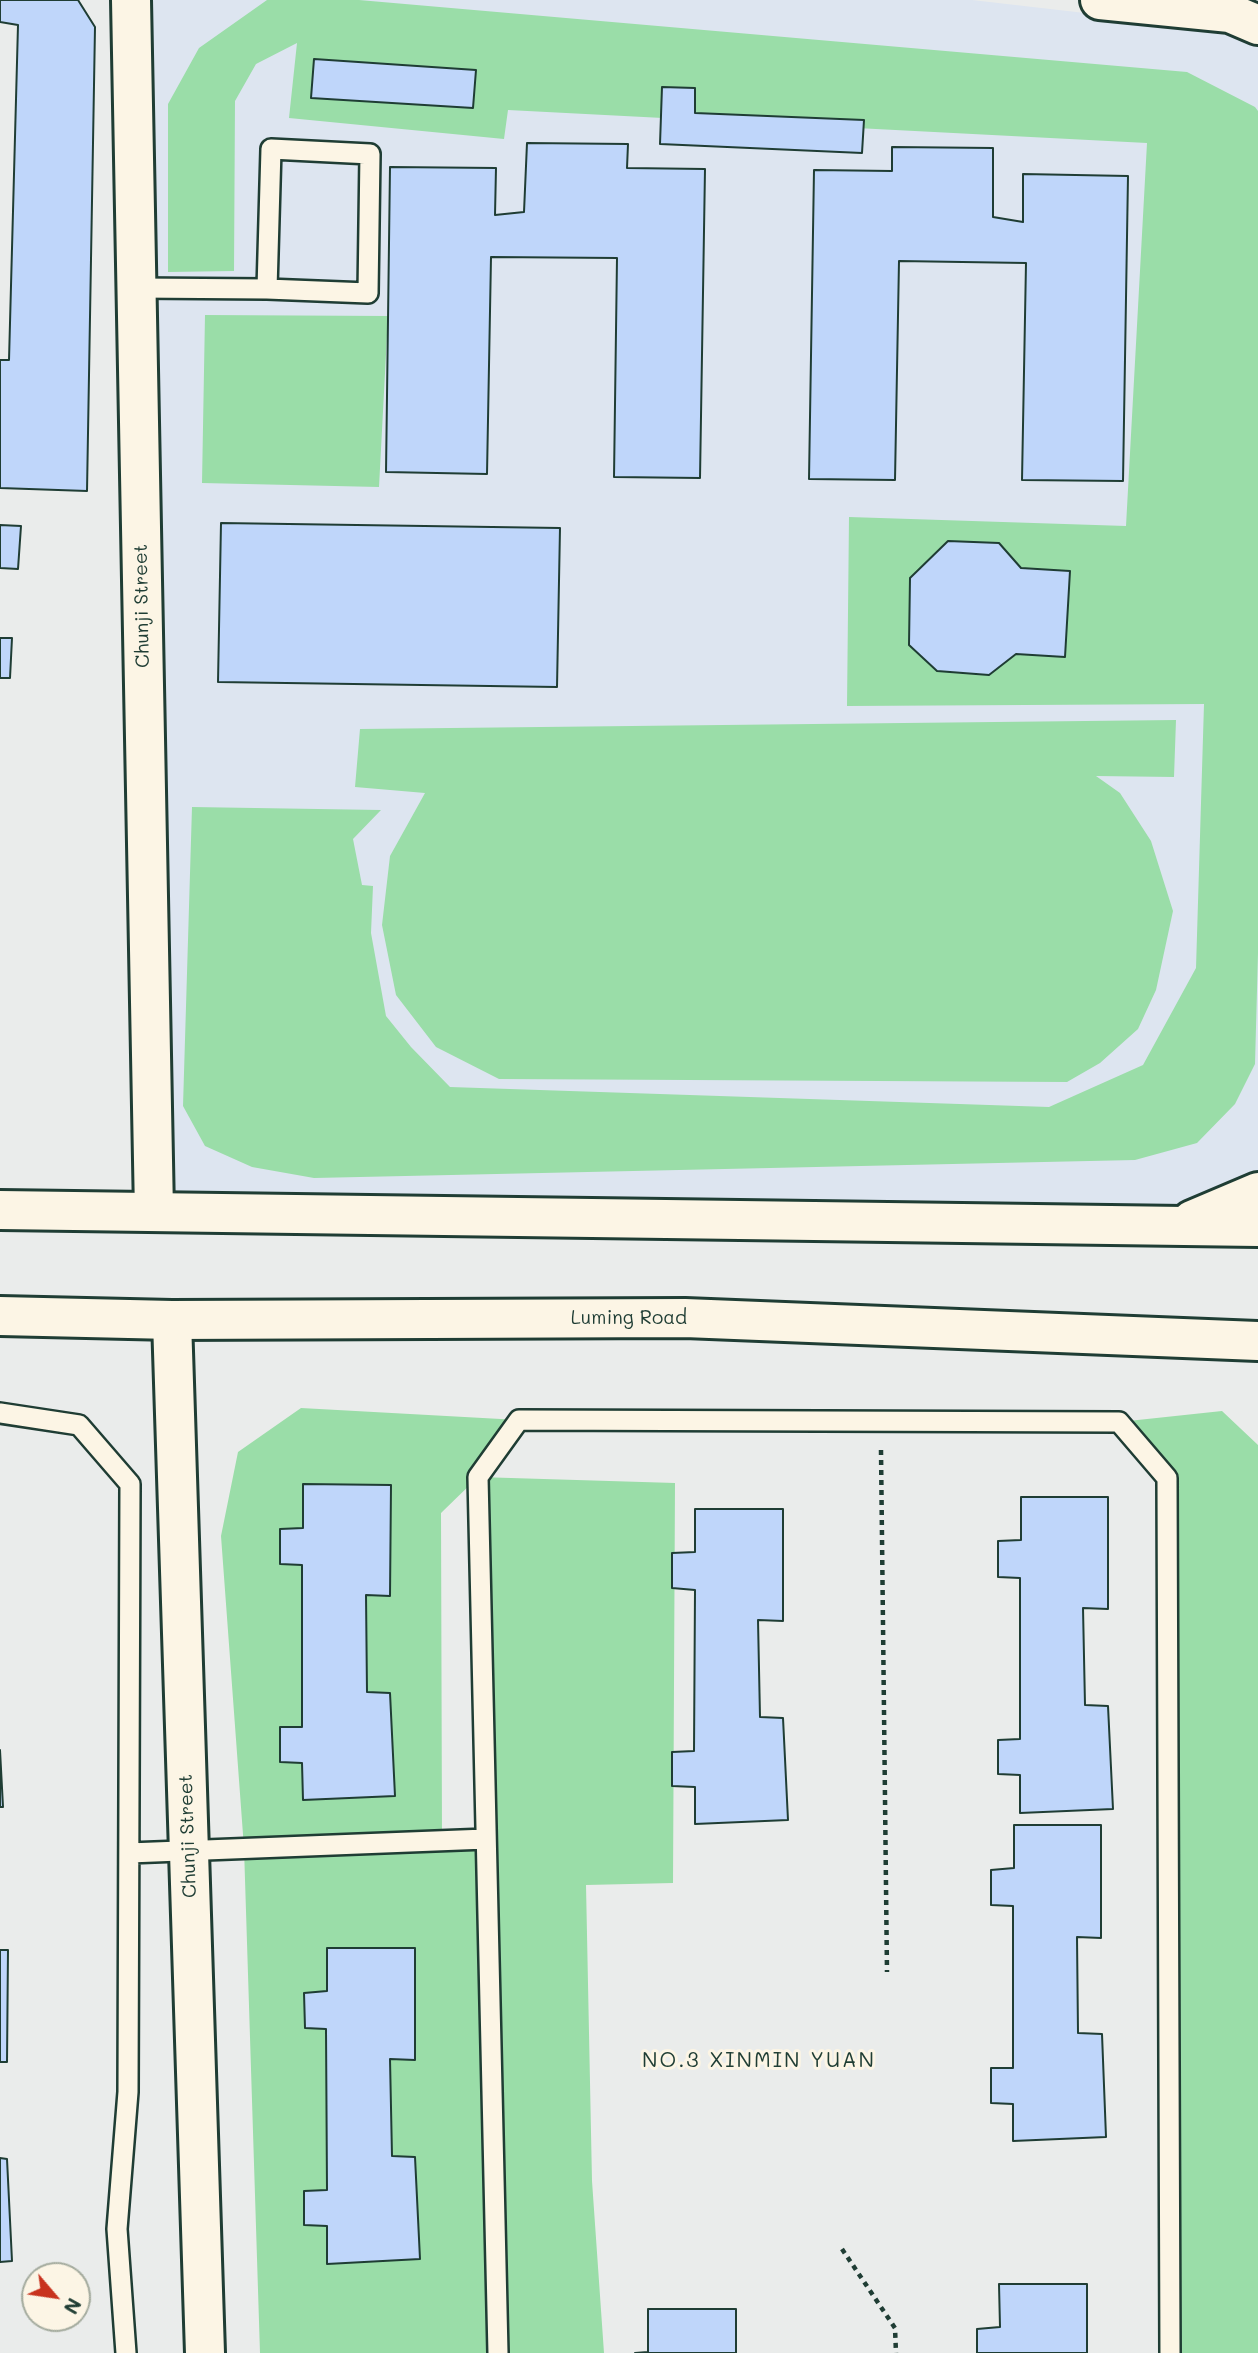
<!DOCTYPE html>
<style>
body{margin:0}
#map{position:relative;width:1258px;height:2353px;overflow:hidden;background:#eaeceb;font-family:Mali,sans-serif}
canvas{display:block}
.north{position:absolute;left:21px;top:2262px;width:70px;height:70px;box-sizing:border-box;background:#fcf5e5;border:2px solid #a4ab9e;border-radius:50%;rotate:119deg;font-size:19px;font-weight:700;line-height:28px;text-align:center;color:#1f3d34}
.north::after{content:'';display:block;margin:auto;width:24px;height:32px;background:#c8321e;clip-path:polygon(50% 0,100% 100%,50% 72%,0 100%)}
</style>
<div id="map">
<canvas width="1258" height="2353"></canvas>
<div class="north">N</div>
</div>
<script>
const ctx = document.querySelector('canvas').getContext('2d');
ctx.lineJoin = 'round';
function fillPath(path, color) {
  ctx.fillStyle = color;
  ctx.fill(path, 'evenodd');
}
function stroke(path, color, width, dash) {
  ctx.strokeStyle = color;
  ctx.lineWidth = width;
  ctx.lineCap = dash ? 'butt' : 'round';
  ctx.setLineDash(dash || []);
  ctx.stroke(path);
}
function write(font, color, halo, rows, align = 'center') {
  ctx.font = font + ' Mali,sans-serif';
  ctx.lineWidth = 6;
  ctx.setLineDash([]);
  ctx.textBaseline = 'middle';
  ctx.strokeStyle = halo;
  ctx.fillStyle = color;
  for (const [text, x, y, turn = 0] of rows) {
    ctx.save();
    ctx.translate(x, y);
    ctx.rotate((+turn || 0) * Math.PI / 180);
    ctx.textAlign = isNaN(turn) ? turn : align;
    if (halo) ctx.strokeText(text, 0, 0);
    ctx.fillText(text, 0, 0);
    ctx.restore();
  }
}
fillPath(new Path2D(`
 M131,0H972L1258,33V1227L154,1212Z`), '#dde5f0');
fillPath(new Path2D(`
 M267,0H359L1187,72L1255,107L1258,111V953L1255,1064L1235,1104L1197,1143L1135,1160L314,1178L252,1167L205,1146L183,1106L192,807L381,810L353,839L362,885L373,886L371,933L386,1016L411,1047L450,1087L1049,1107L1143,1065L1196,968L1204,704L847,706L849,517L1126,526L1147,143L508,110L504,139L289,118L297,43L256,64L235,101L234,271L168,272V104L199,48Z
 M205,315L388,316L379,487L202,483Z
 M1176,720L1174,777L1096,776L1120,793L1151,841L1173,911L1156,990L1138,1029L1100,1063L1067,1082L499,1079L436,1047L396,995L382,925L390,856L425,793L355,787L360,729Z
 M301,1408L519,1420L478,1477L675,1483L673,1883L586,1885L592,2181L604,2353H260L244,1848L221,1536L238,1452ZM477,1478L486,1839L442,1840L441,1513Z
 M1222,1411L1258,1445V2353H1170L1167,1478L1119,1422Z`), '#9adda8');
const building = new Path2D(`
 M0,0H78L95,27L87,491L0,488V360H9L18,25L0,22Z
 M314,59L476,70L473,108L311,98Z
 M662,87L695,88V113L864,120L862,153L660,144Z
 M527,143L628,144L627,168L705,169L700,478L614,477L617,258L491,257L487,474L386,472L390,167L496,168L495,215L524,212Z
 M892,147L993,148V217L1023,222V174L1128,176L1123,481L1022,480L1026,263L899,261L895,480L809,479L814,170L892,171Z
 M221,523L560,528L557,687L218,682Z
 M0,525L21,526L18,569L0,568Z
 M948,541L999,543L1021,568L1070,571L1065,657L1016,654L989,675L937,671L909,645L910,578Z
 M0,638H12L10,678H0Z
 M303,1484L391,1485L390,1596L366,1595L367,1692L390,1693L395,1796L303,1800L302,1763L280,1762V1727H302V1565L280,1564V1529L303,1528Z
 M1021,1497H1108V1609L1083,1608L1085,1705L1108,1706L1113,1809L1020,1813V1775L998,1774V1740L1020,1739V1578L998,1577V1541L1021,1540Z
 M695,1509H783V1621L758,1620L760,1717L783,1718L788,1820L695,1824V1787L672,1786V1752L694,1751L695,1590L672,1588V1553L695,1552Z
 M0,1750L3,1807H0Z
 M1014,1825H1101V1938L1077,1937L1078,2033L1102,2034L1106,2137L1013,2141V2104L991,2103V2068H1013V1906L991,1905V1870L1014,1868Z
 M327,1948H415V2060L390,2059L392,2156L415,2157L420,2259L327,2264V2226L304,2225V2191L327,2190L326,2029L305,2028L304,1993L327,1991Z
 M0,1950H8L7,2062H0Z
 M0,2158L7,2159L12,2261L0,2262Z
 M999,2284H1087V2353H977V2329L1000,2327Z
 M648,2309H736V2353H635L648,2352Z`);
fillPath(building, '#bfd6fa');
stroke(building, '#1f3d34', 2);
const service = new Path2D(`
 M137,288L267,289L368,293L370,154L271,149L267,289
 M0,1413L79,1425L130,1484L128,2092L117,2229L126,2353
 M129,1853L486,1839
 M498,2353L478,1477L519,1420L1119,1422L1167,1478L1170,2353`);
const tertiary = new Path2D(`
 M131,0L154,1212
 M1100,0L1230,13L1258,25
 M172,1320L205,2353`);
const secondary = new Path2D(`
 M0,1210L1258,1227
 M1192,1220L1258,1192
 M0,1316L172,1320L685,1318L1258,1341`);
stroke(service, '#1f3d34', 24);
stroke(tertiary, '#1f3d34', 44);
stroke(secondary, '#1f3d34', 44);
stroke(new Path2D(`
 M881,1450L887,1972
 M842,2249L895,2328L896,2353`), '#1f3d34', 4.5, [5, 5]);
stroke(service, '#fcf5e5', 19);
stroke(tertiary, '#fcf5e5', 38);
stroke(secondary, '#fcf5e5', 38);
write('19px', '#1f3d34', '#fcf5e5', [
 ["Chunji Street",142,606,-91],
 ["Luming Road",629,1318],
 ["Chunji Street",188,1836,-92]
]);
ctx.letterSpacing = '2px';
write('21px', '#1f3d34', '#fcf5e5', [
 ["NO.3 XINMIN YUAN",759,2061]
]);
ctx.letterSpacing = '0px';
</script>
